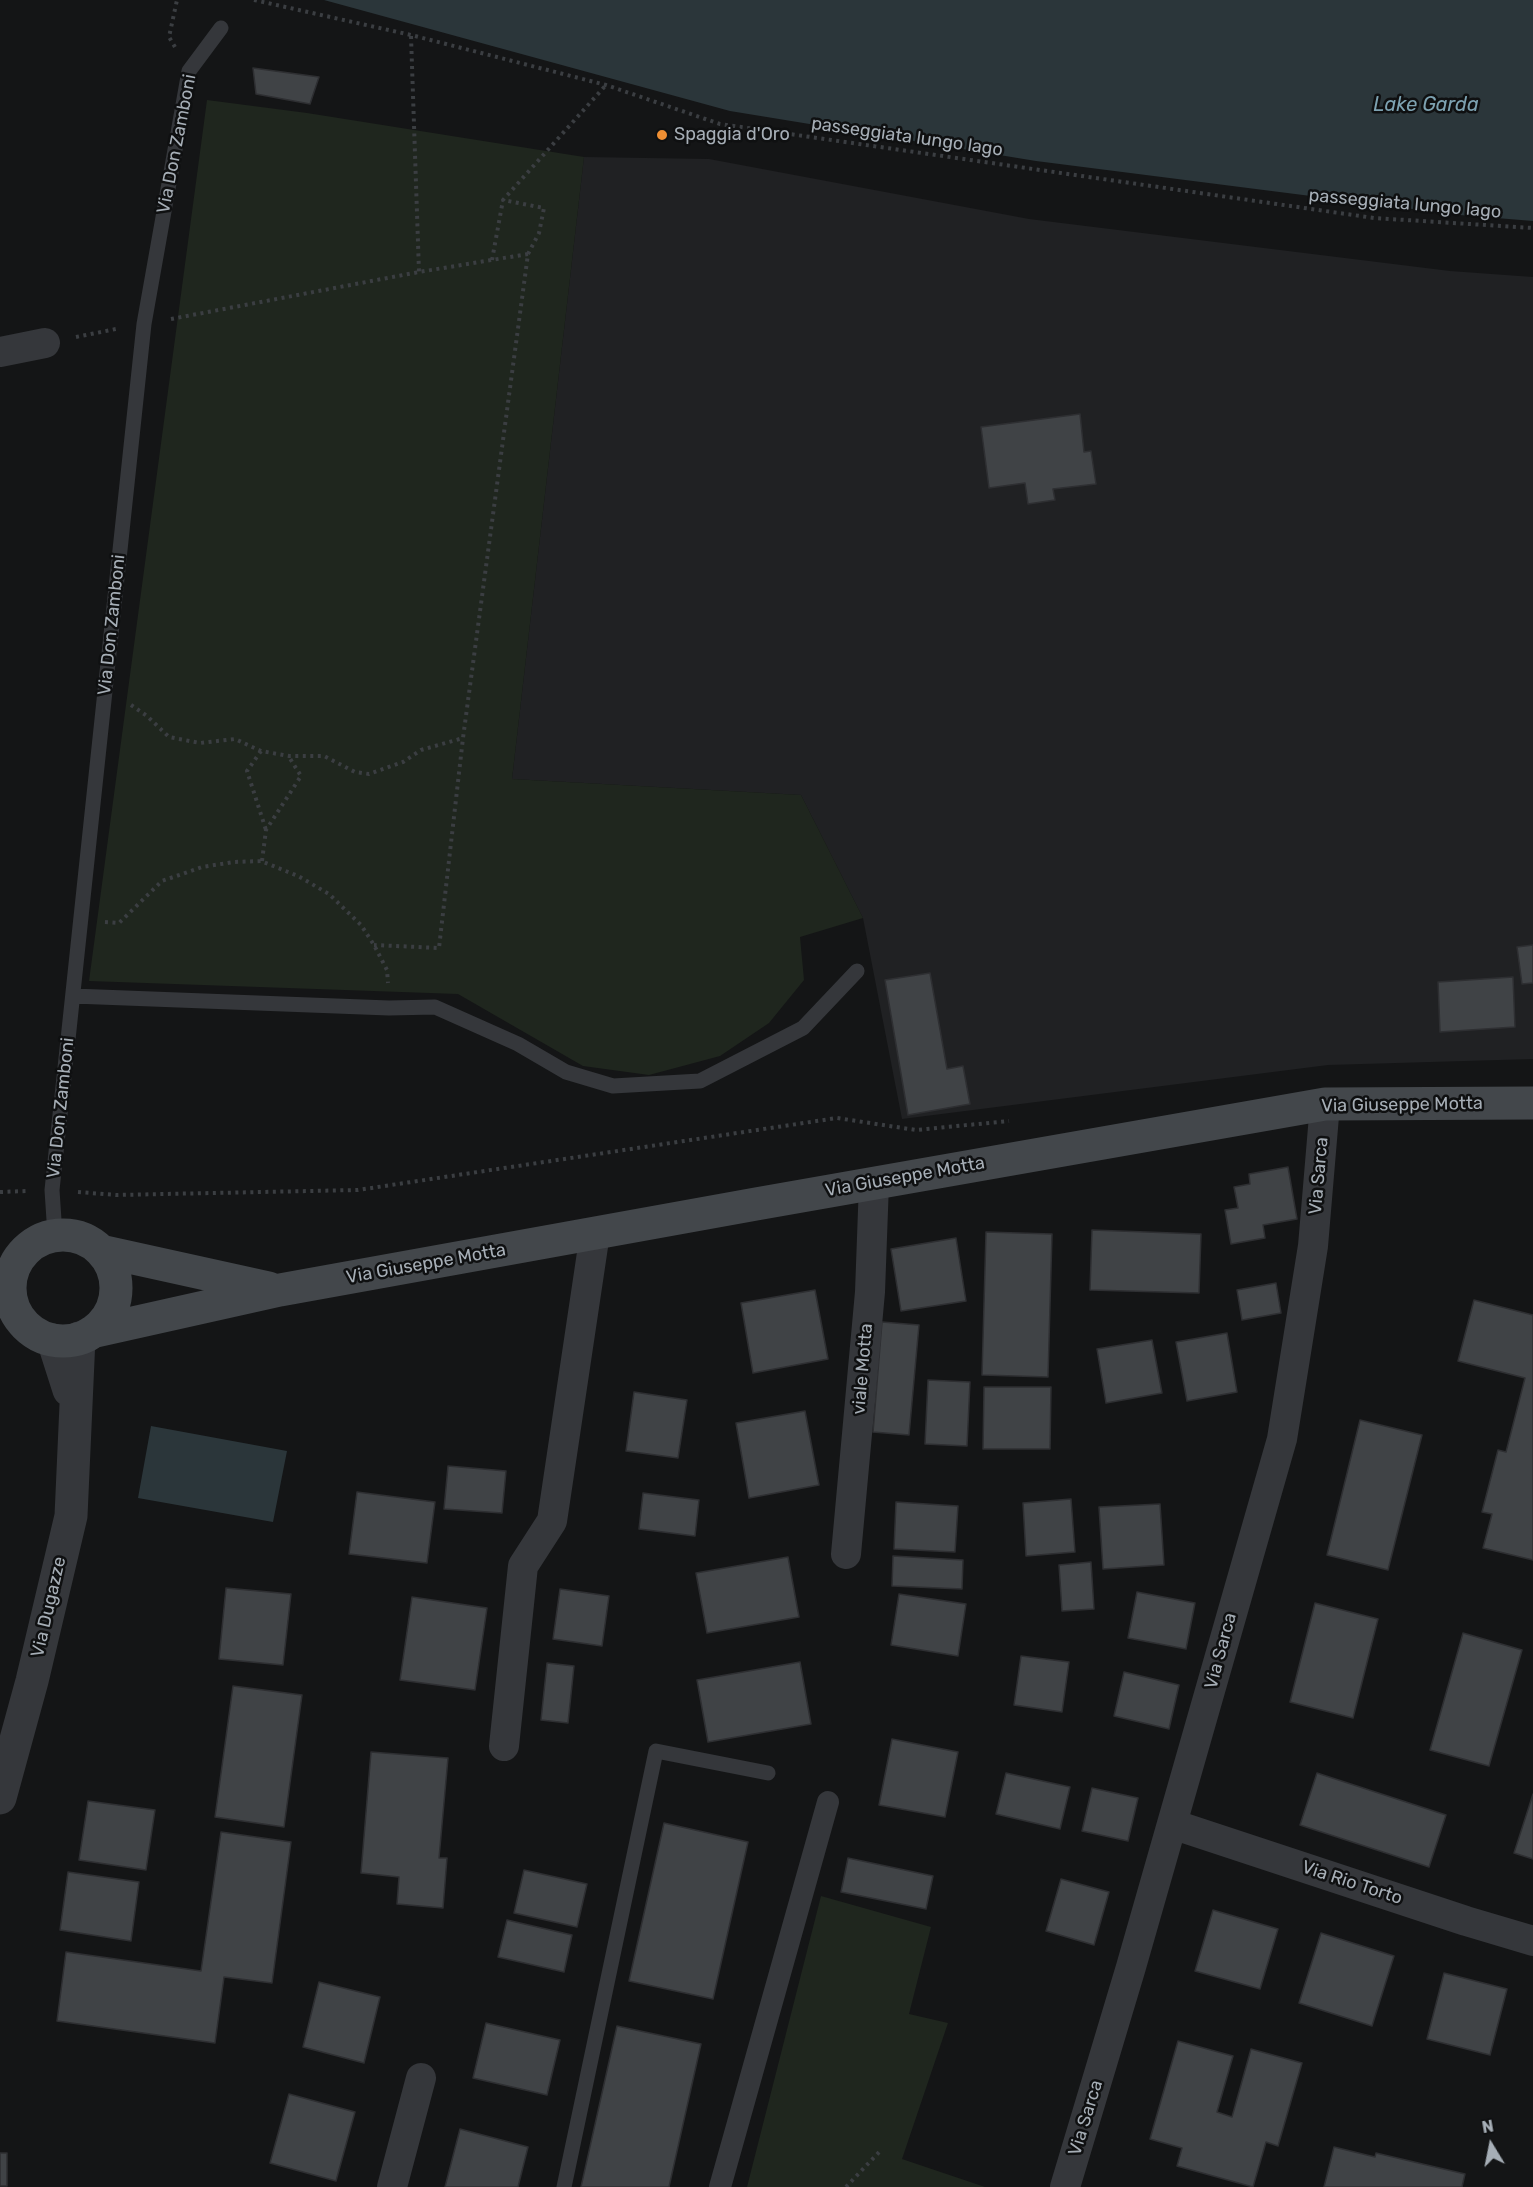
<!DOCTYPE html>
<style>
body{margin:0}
#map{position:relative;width:1533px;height:2187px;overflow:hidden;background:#141516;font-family:Rubik,sans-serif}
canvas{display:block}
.north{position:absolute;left:1461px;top:2115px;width:60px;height:60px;-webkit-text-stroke:4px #0f1011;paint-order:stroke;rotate:350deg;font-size:16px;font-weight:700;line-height:24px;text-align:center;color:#a6aeb6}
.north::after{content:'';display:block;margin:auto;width:21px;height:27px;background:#a6aeb6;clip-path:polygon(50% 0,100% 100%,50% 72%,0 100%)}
</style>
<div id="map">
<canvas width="1533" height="2187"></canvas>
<div class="north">N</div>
</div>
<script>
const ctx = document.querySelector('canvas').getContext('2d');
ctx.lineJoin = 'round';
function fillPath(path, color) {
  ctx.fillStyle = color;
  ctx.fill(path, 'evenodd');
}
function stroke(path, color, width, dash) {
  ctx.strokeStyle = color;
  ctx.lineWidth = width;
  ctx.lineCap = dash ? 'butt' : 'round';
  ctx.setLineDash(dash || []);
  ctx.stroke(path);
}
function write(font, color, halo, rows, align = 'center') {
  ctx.font = font + ' Rubik,sans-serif';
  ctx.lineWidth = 5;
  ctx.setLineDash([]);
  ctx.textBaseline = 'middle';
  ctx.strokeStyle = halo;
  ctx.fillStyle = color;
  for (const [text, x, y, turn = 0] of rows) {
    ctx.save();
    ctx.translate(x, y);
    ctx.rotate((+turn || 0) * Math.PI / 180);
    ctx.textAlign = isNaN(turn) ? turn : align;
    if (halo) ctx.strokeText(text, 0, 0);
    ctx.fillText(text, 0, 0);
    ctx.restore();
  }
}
fillPath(new Path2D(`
 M584,157L709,159L1029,219L1450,271L1533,277V1059L1328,1065L902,1119L863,918L801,795L512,779Z`), '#202123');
fillPath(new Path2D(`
 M207,100L307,113L584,157L512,779L801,795L863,918L800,937L804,980L769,1023L720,1056L649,1075L583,1066L458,994L89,981Z
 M821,1896L931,1927L909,2014L948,2023L902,2159L985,2187H747Z`), '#1f261e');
fillPath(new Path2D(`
 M324,0H1533V221L1460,215L1036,161L730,111Z
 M151,1426L287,1451L273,1522L138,1498Z`), '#2b363a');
const building = new Path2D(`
 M253,68L319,77L310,104L256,94Z
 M1080,414L1084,452L1091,451L1096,484L1053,489L1055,500L1028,504L1025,483L989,488L981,427Z
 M1533,945V983L1522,984L1517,947Z
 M930,973L947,1069L963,1066L970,1104L908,1115L885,980Z
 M1513,977L1515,1027L1440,1032L1438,982Z
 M1288,1167L1297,1219L1263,1225L1265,1238L1231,1244L1225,1210L1238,1208L1234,1187L1250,1184L1249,1174Z
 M1092,1230L1201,1234L1199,1293L1090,1290Z
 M986,1232L1052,1234L1048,1377L982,1375Z
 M956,1238L966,1301L901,1311L891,1249Z
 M1276,1283L1281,1313L1242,1320L1237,1290Z
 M815,1290L828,1359L753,1373L741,1303Z
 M1474,1300L1533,1315V1560L1483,1548L1492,1514L1482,1512L1498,1450L1506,1452L1525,1378L1458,1361Z
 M882,1322L919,1325L909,1435L873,1432Z
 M1227,1333L1237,1392L1187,1401L1176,1342Z
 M1152,1340L1162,1393L1106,1403L1097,1349Z
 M928,1380L970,1382L967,1446L925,1444Z
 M984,1387H1051L1050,1449H983Z
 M634,1392L687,1400L678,1458L626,1451Z
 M805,1411L819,1485L749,1498L736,1423Z
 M1360,1420L1422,1435L1388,1570L1327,1555Z
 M448,1466L506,1471L502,1513L444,1509Z
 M357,1492L435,1502L427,1563L349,1554Z
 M643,1493L699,1500L695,1536L639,1529Z
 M1071,1499L1075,1552L1026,1556L1023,1503Z
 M896,1502L958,1506L955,1552L894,1549Z
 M1160,1504L1164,1565L1103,1569L1099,1507Z
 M893,1556L963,1560L962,1589L892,1586Z
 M788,1557L799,1617L707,1633L696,1573Z
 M1091,1562L1094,1609L1062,1611L1059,1565Z
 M226,1588L291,1594L283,1665L219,1659Z
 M560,1589L609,1596L602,1646L553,1639Z
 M1137,1592L1195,1603L1186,1649L1128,1638Z
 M899,1594L966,1604L958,1656L891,1645Z
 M412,1597L487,1608L475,1690L400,1680Z
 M1315,1603L1378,1619L1353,1718L1290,1702Z
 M1463,1633L1522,1650L1489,1766L1430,1750Z
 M1021,1656L1069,1662L1062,1712L1014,1705Z
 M800,1662L811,1724L708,1742L697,1680Z
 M547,1663L574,1666L568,1723L541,1720Z
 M1124,1672L1179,1685L1169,1729L1114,1716Z
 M233,1686L302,1695L284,1827L215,1817Z
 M892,1739L958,1752L945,1817L879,1805Z
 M371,1752L448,1758L439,1858H447L443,1908L397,1904L399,1877L361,1873Z
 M1006,1773L1070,1787L1060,1829L996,1814Z
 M1317,1773L1446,1815L1429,1867L1300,1825Z
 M1092,1788L1138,1798L1128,1841L1082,1831Z
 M1533,1794V1859L1514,1853Z
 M88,1801L155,1810L146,1870L79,1860Z
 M664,1823L748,1842L713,1999L629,1981Z
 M221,1832L291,1842L272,1983L224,1977L215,2043L57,2021L66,1952L201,1971Z
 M848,1858L933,1876L926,1909L841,1892Z
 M524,1870L587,1884L577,1927L514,1913Z
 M68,1872L139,1882L131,1941L60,1930Z
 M1061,1879L1109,1892L1094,1945L1046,1931Z
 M1213,1910L1278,1929L1260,1989L1195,1971Z
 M507,1920L572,1935L564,1972L498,1957Z
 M1321,1933L1394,1956L1372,2026L1299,2003Z
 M1444,1973L1507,1989L1490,2055L1427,2039Z
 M319,1982L380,1997L364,2063L303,2047Z
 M486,2023L560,2040L547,2095L473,2078Z
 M617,2026L701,2044L669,2187H581Z
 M1178,2041L1233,2056L1217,2112L1232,2117L1251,2049L1302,2063L1278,2146L1266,2142L1253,2187L1177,2166L1182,2148L1150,2139Z
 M289,2094L355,2112L336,2181L270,2163Z
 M460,2129L528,2147L518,2187H445Z
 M1334,2147L1375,2157L1376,2153L1465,2174L1462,2187H1324Z
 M0,2153H7V2186H0Z`);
fillPath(building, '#404346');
stroke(building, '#2e2f32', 1.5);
stroke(new Path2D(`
 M254,0L411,35L606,85L720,124L1374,218L1533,228
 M411,36L419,272
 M175,47L169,37L177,0
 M528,254L539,233L544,208L503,200L606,85
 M492,260L503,200
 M171,319L419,272L528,254L463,738L439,948L374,945
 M76,337L116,329
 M131,705L147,716L169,737L200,743L235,739L261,751L289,756H324L355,772L369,774L403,762L421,750L463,738
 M261,751L247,771L266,830
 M262,861L266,830L301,776L289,757
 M105,922L119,923L162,881L202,867L234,862L261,861L298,876L329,894L361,925L374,945L387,970L388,983
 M0,1192L26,1191
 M78,1192L116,1195L358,1190L837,1118L916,1130L1009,1121
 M846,2187L882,2149`), '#3b3e42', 4, [3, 4.5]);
stroke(new Path2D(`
 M73,996L389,1008L435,1007L518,1044L566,1072L613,1086L700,1081L803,1028L857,971
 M55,1235L52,1190L144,324L189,71L221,28
 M564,2187L656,1751L768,1773`), '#35373b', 15);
stroke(new Path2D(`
 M720,2187L828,1802`), '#35373b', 22);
stroke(new Path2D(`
 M0,352L45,343
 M846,1554L870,1292L874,1183
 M504,1746L523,1566L552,1521L595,1233
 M1172,1824L1466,1921L1533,1941
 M392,2187L421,2078
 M1065,2187L1131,1967L1282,1439L1313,1246L1325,1104`), '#35373b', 30);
stroke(new Path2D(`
 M53,1340L69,1390
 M0,1798L32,1681L71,1516L79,1338`), '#35373b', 33);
stroke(new Path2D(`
 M10 1288a53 53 0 1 1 106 0a53 53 0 1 1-106 0Z
 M101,1251L269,1288
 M92,1332L280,1290L756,1204L1325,1104L1533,1103`), '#43474b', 33);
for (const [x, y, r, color] of [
 [662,135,6,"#ef8f33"]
]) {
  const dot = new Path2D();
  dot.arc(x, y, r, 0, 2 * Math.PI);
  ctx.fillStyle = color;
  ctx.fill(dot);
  stroke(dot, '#0f1011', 2);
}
write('18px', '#a6aeb6', '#0f1011', [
 ["Spaggia d'Oro",674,135]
], 'left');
write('18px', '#a6aeb6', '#0f1011', [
 ["passeggiata lungo lago",907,137,8],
 ["Via Don Zamboni",177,144,-79],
 ["passeggiata lungo lago",1405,204,5],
 ["Via Don Zamboni",112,625,-84],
 ["Via Giuseppe Motta",1402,1105,-1],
 ["Via Don Zamboni",61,1108,-84],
 ["Via Sarca",1319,1176,-85],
 ["Via Giuseppe Motta",905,1177,-10],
 ["Via Giuseppe Motta",426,1264,-10],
 ["viale Motta",863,1369,-85],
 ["Via Dugazze",49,1607,-77],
 ["Via Sarca",1221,1651,-75],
 ["Via Rio Torto",1352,1883,18],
 ["Via Sarca",1086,2118,-73]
]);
write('italic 20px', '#7da2b1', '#0f1011', [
 ["Lake Garda",1426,105]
]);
</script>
